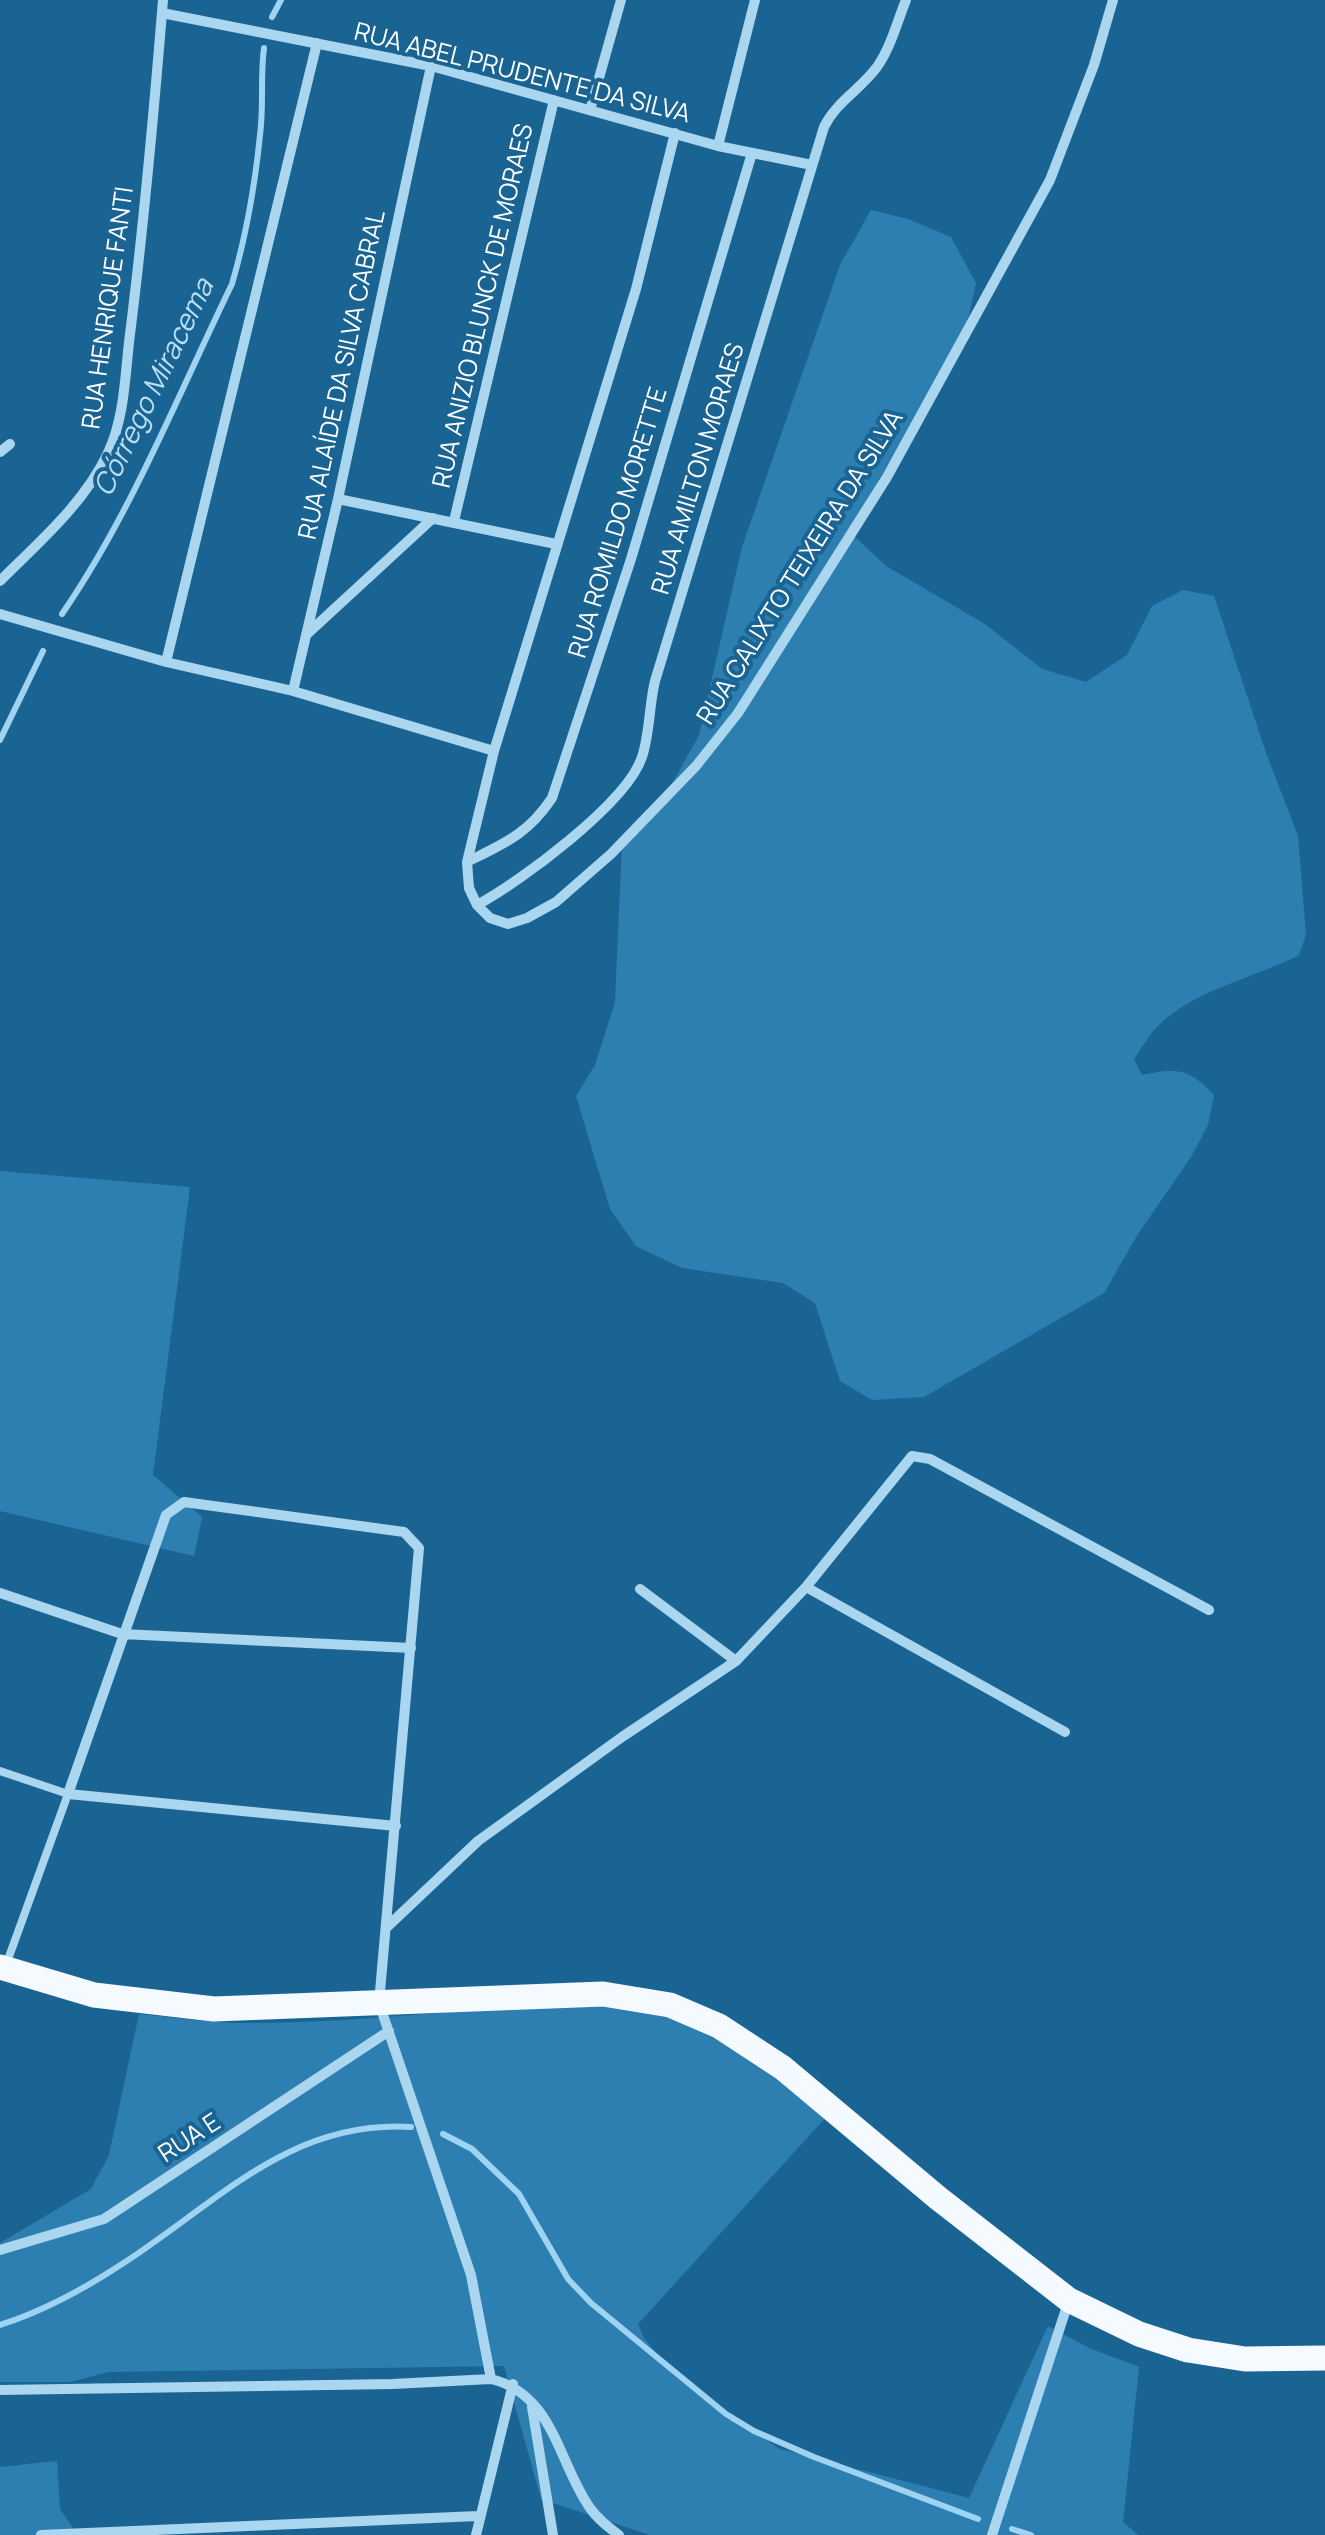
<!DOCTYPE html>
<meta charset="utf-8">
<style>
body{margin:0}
canvas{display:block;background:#1a6493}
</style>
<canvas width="1325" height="2535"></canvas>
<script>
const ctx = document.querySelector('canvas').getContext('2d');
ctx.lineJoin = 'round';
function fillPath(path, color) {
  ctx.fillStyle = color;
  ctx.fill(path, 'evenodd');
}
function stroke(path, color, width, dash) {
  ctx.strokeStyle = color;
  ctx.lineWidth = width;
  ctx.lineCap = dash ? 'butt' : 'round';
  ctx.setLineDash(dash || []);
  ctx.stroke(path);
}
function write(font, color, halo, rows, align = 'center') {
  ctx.font = font + ' Manrope,sans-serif';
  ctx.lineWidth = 8;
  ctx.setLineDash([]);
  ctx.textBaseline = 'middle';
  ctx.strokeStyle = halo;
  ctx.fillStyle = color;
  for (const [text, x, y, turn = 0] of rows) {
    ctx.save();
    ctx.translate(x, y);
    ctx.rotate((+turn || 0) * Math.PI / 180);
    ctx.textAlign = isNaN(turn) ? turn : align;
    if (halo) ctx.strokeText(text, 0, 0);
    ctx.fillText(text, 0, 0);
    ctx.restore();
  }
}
fillPath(new Path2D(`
 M871,210L908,219L951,237L976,283L965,335L856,518L854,536L886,566L985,624L1042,669L1086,682L1127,655L1152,606L1183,590L1214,596L1265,750L1298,836L1306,935L1299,955C1254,978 1193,990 1157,1027C1148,1036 1141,1049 1134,1059L1142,1075C1177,1068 1189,1068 1214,1095L1208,1125L1191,1157L1138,1234L1104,1293L924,1397L872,1400L840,1381L815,1303L783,1283L682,1268L636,1246L610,1209L576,1096L595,1065L615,1002L622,845L656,813L699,735L742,547L840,265Z
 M0,1171L190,1187L153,1475L202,1517L194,1556L0,1511Z
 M627,2000L748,2048L827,2116L638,2324L644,2338L675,2376L715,2407L780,2449L969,2498L1048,2326L1089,2348L1139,2367L1123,2522L1138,2535H650L541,2499L504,2366L109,2372L70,2382H0V2243L91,2189L109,2155L139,2014C172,2017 205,2022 238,2023C368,2024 497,2004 627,2000Z
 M57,2461L60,2509L78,2535H0V2467Z`), '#2e7fb1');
stroke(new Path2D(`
 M272,17L281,0
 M62,614C132,512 178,395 232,284C246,236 255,185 260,135C264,106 260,77 264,48
 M0,740L43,651
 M443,2134L472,2149L519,2194L568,2279L591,2303L726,2414L754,2431L814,2457L978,2519
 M0,2325C44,2311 84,2289 122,2264C217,2203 289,2120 411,2127
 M1012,2529L1031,2535`), '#9ed3f1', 6);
stroke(new Path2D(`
 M0,1771L68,1794L6,1965`), '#abd6ef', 8);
stroke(new Path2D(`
 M162,13L431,66L718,146L812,165
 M590,110L621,0
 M675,133L636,289L494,751L467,862L469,888L477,905L490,918L508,924L527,918L556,902L611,854L696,766L738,713L887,477L1050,180L1094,65L1113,0
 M718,146L755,0
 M0,452L10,444
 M338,499L556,544
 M454,521L554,100
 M0,581C39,542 84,504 108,453C125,417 125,373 130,334C144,223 154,111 163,0
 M0,614L166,662L293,691L494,751
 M306,635L433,518
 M166,662L317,43
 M293,691L338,499L431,66
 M467,862C505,843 528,834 552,798L631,559L752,153
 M477,905C520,882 627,803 642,757C650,733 649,705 655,681L824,127C836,102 860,90 877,67C891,47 897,22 906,0
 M806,1587L1065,1732
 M640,1589L736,1661
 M0,1593L122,1634L411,1648
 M387,1927L478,1841L622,1737L736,1661L806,1587L912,1456L930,1459L1209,1610
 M0,2250L104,2219L389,2031
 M491,2379C554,2394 558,2463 590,2508C597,2518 609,2528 619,2535
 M0,2390L393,2384L491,2379L471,2275L379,2003L419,1548L404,1532L184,1502L166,1515L68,1794L396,1826
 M532,2407L553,2535
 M41,2535L478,2516
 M476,2535L513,2384
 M992,2535L1068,2303`), '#abd6ef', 10);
stroke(new Path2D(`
 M0,1967L94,1995L214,2009L603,1994L670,2005L719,2026L783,2068L938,2198L1069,2300L1139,2334L1188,2350L1245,2359L1325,2358`), '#f4faff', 25);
write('25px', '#fff', '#1a6493', [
 ["RUA ABEL PRUDENTE DA SILVA",522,74,14],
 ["RUA ANIZIO BLUNCK DE MORAES",484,306,-77],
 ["RUA HENRIQUE FANTI",109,308,-82],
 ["RUA ALAÍDE DA SILVA CABRAL",343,375,-78],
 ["RUA AMILTON MORAES",699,469,-73],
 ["RUA ROMILDO MORETTE",619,523,-73],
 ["RUA CALIXTO TEIXEIRA DA SILVA",801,568,-58],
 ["RUA E",190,2139,-33]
]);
write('italic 28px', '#b8dff6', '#1a6493', [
 ["Córrego Miracema",155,388,-64]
]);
</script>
